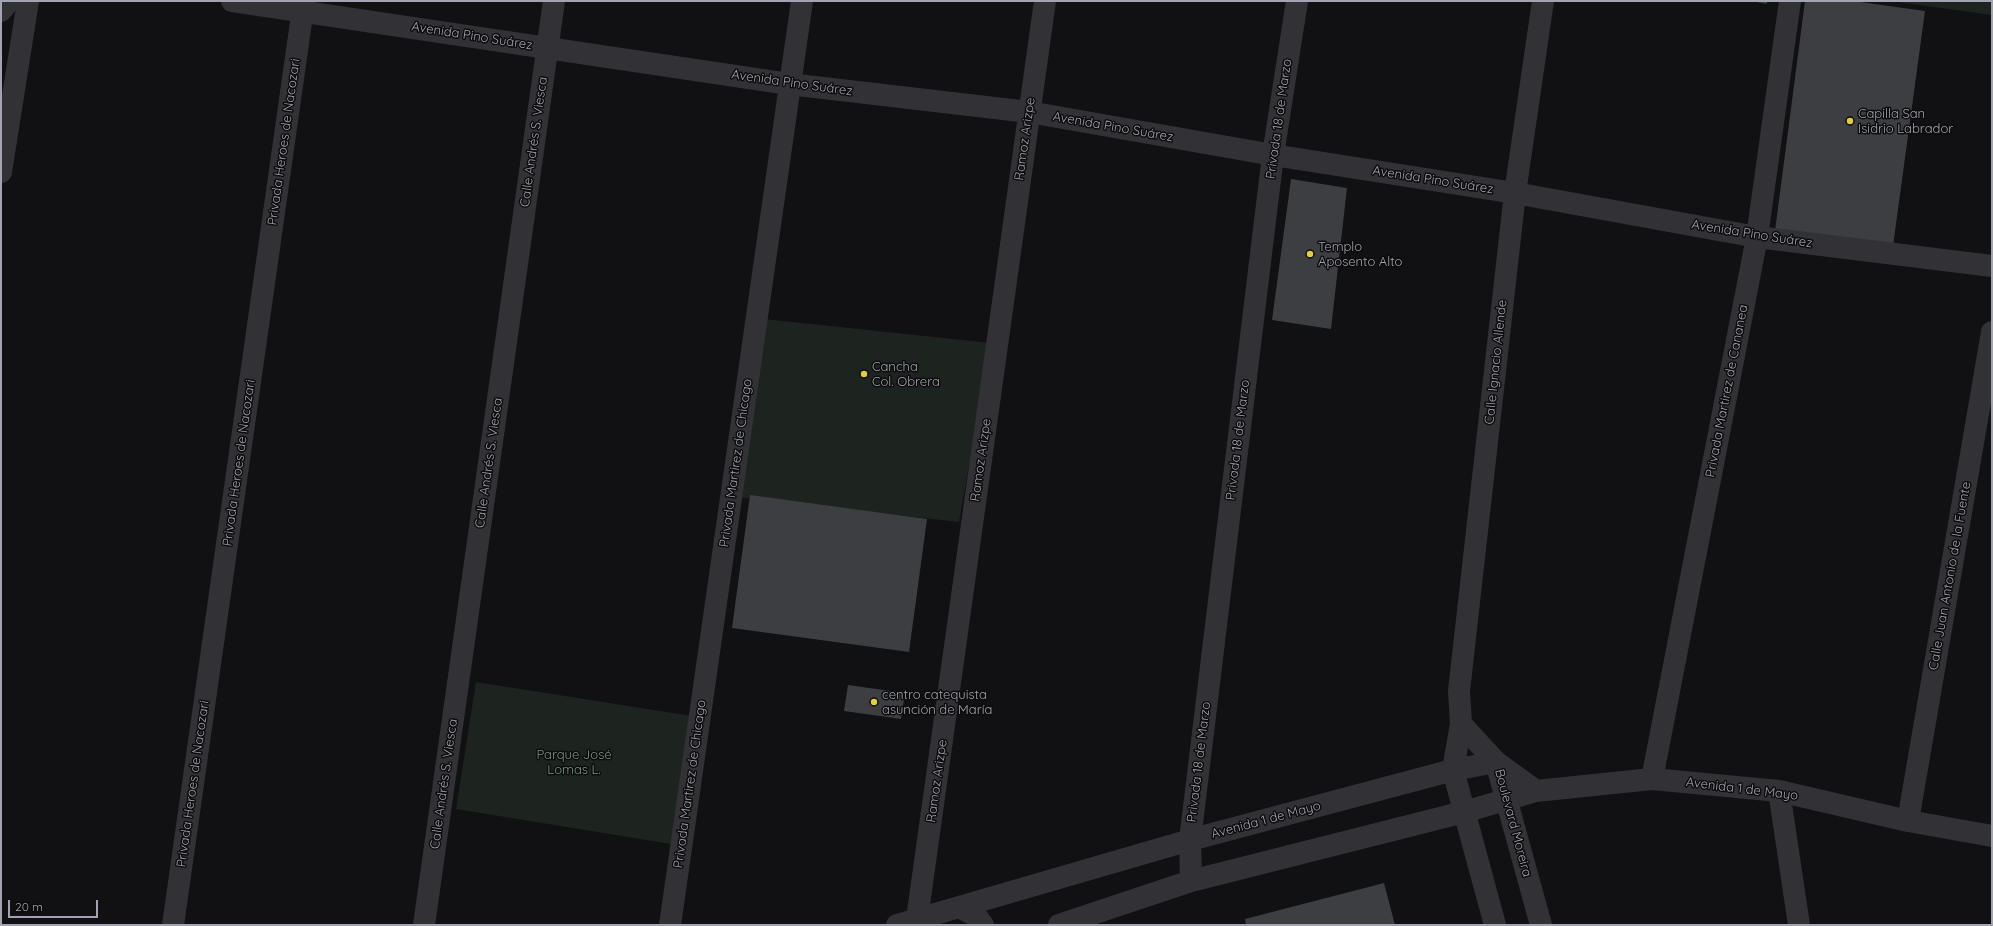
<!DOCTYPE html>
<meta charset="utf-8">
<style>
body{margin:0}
#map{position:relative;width:1993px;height:926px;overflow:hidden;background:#111012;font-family:Quicksand,sans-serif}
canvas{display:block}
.frame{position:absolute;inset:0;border:2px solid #a3a4b1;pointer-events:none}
.scale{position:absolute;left:8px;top:900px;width:90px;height:18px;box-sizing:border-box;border:2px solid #a3a4b1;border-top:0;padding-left:5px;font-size:12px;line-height:14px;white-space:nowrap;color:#a3a4b1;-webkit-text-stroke:3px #0c0c0d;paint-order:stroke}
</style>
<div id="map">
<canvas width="1993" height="926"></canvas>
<div class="frame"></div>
<div class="scale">20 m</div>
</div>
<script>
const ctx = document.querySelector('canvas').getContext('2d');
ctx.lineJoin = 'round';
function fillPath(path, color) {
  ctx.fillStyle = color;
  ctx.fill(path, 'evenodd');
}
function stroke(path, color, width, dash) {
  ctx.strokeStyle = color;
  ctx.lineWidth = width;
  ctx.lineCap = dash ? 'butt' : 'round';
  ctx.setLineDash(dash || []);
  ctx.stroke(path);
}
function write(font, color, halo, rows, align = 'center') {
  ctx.font = font + ' Quicksand,sans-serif';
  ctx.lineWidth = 3;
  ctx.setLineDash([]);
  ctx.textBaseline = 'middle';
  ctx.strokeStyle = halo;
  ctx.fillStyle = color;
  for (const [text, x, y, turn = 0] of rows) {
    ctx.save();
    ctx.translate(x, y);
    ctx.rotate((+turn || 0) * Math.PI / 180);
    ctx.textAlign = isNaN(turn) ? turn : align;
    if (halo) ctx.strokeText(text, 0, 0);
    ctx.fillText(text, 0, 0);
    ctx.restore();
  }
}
fillPath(new Path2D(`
 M1890,1H1992V15Z
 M764,319L991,343L959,522L738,497Z
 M476,682L692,716L671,844L456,809Z`), '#1d241f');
fillPath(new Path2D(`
 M1751,1H1767V4Z
 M1805,1H1853L1925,11L1893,246L1775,231Z
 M1291,179L1347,188L1331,329L1272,320Z
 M750,495L927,519L909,652L732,628Z
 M848,685L905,693L901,719L844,711Z
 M1384,883L1395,925H1246L1245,919Z`), '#3d3e42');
stroke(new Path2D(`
 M232,1L789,84L1029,112L1273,155L1515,193L1757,237L1992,266
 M1,11L9,1
 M1461,724L1496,762L1541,925
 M1652,779L1757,237L1790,1
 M1779,791L1799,925
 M1908,821L1992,332
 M1191,881L1190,840L1273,155L1297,1
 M959,907L976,916L983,925
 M173,925L304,1
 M424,925L554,1
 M670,925L802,1
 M897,925L1190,840L1453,770L1496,762L1536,791
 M914,925L917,919L1045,1
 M1059,925L1191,881L1464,812L1536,791L1652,779L1779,791L1908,821L1992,836
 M1495,925L1453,770L1461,724L1459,691L1515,193L1543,1`), '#323236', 22);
stroke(new Path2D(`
 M1,172L28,1`), '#323236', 22);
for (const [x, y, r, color] of [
 [1850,121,4,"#e0ce3a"],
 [1310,254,4,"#e0ce3a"],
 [864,374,4,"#e0ce3a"],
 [874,702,4,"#e0ce3a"]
]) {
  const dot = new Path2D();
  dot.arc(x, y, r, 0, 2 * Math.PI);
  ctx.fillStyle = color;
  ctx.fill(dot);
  stroke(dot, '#0c0c0d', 1.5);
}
write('13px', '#a3a4b1', '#0c0c0d', [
 ["Avenida Pino Suárez",472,36,9],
 ["Avenida Pino Suárez",792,83,8],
 ["Privada 18 de Marzo",1279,119,-82],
 ["Avenida Pino Suárez",1113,127,10],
 ["Ramoz Arizpe",1025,139,-82],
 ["Privada Heroes de Nacozari",284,142,-82],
 ["Calle Andrés S. Viesca",534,142,-82],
 ["Avenida Pino Suárez",1433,180,9],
 ["Avenida Pino Suárez",1752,234,9],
 ["Calle Ignacio Allende",1496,362,-84],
 ["Privada Martirez de Cananea",1727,391,-79],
 ["Privada 18 de Marzo",1238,440,-83],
 ["Ramoz Arizpe",981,460,-82],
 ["Privada Heroes de Nacozari",239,463,-82],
 ["Calle Andrés S. Viesca",489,463,-82],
 ["Privada Martirez de Chicago",736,463,-82],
 ["Calle Juan Antonio de la Fuente",1950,576,-80],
 ["Privada 18 de Marzo",1199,762,-83],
 ["Ramoz Arizpe",937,781,-82],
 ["Privada Heroes de Nacozari",193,784,-82],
 ["Calle Andrés S. Viesca",444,784,-82],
 ["Privada Martirez de Chicago",690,784,-82],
 ["Avenida 1 de Mayo",1742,789,7],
 ["Avenida 1 de Mayo",1266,820,-15],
 ["Boulevard Moreira",1513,823,75]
]);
write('13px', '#a3a4b1', '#0c0c0d', [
 ["Capilla San",1858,114],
 ["Isidrio Labrador",1858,129],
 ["Templo",1318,247],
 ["Aposento Alto",1318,262],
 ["Cancha",872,367],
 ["Col. Obrera",872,382],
 ["centro catequista",882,695],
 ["asunción de María",882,710]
], 'left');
write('13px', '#7b9b84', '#0c0c0d', [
 ["Parque José",574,755],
 ["Lomas L.",574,770]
]);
</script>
